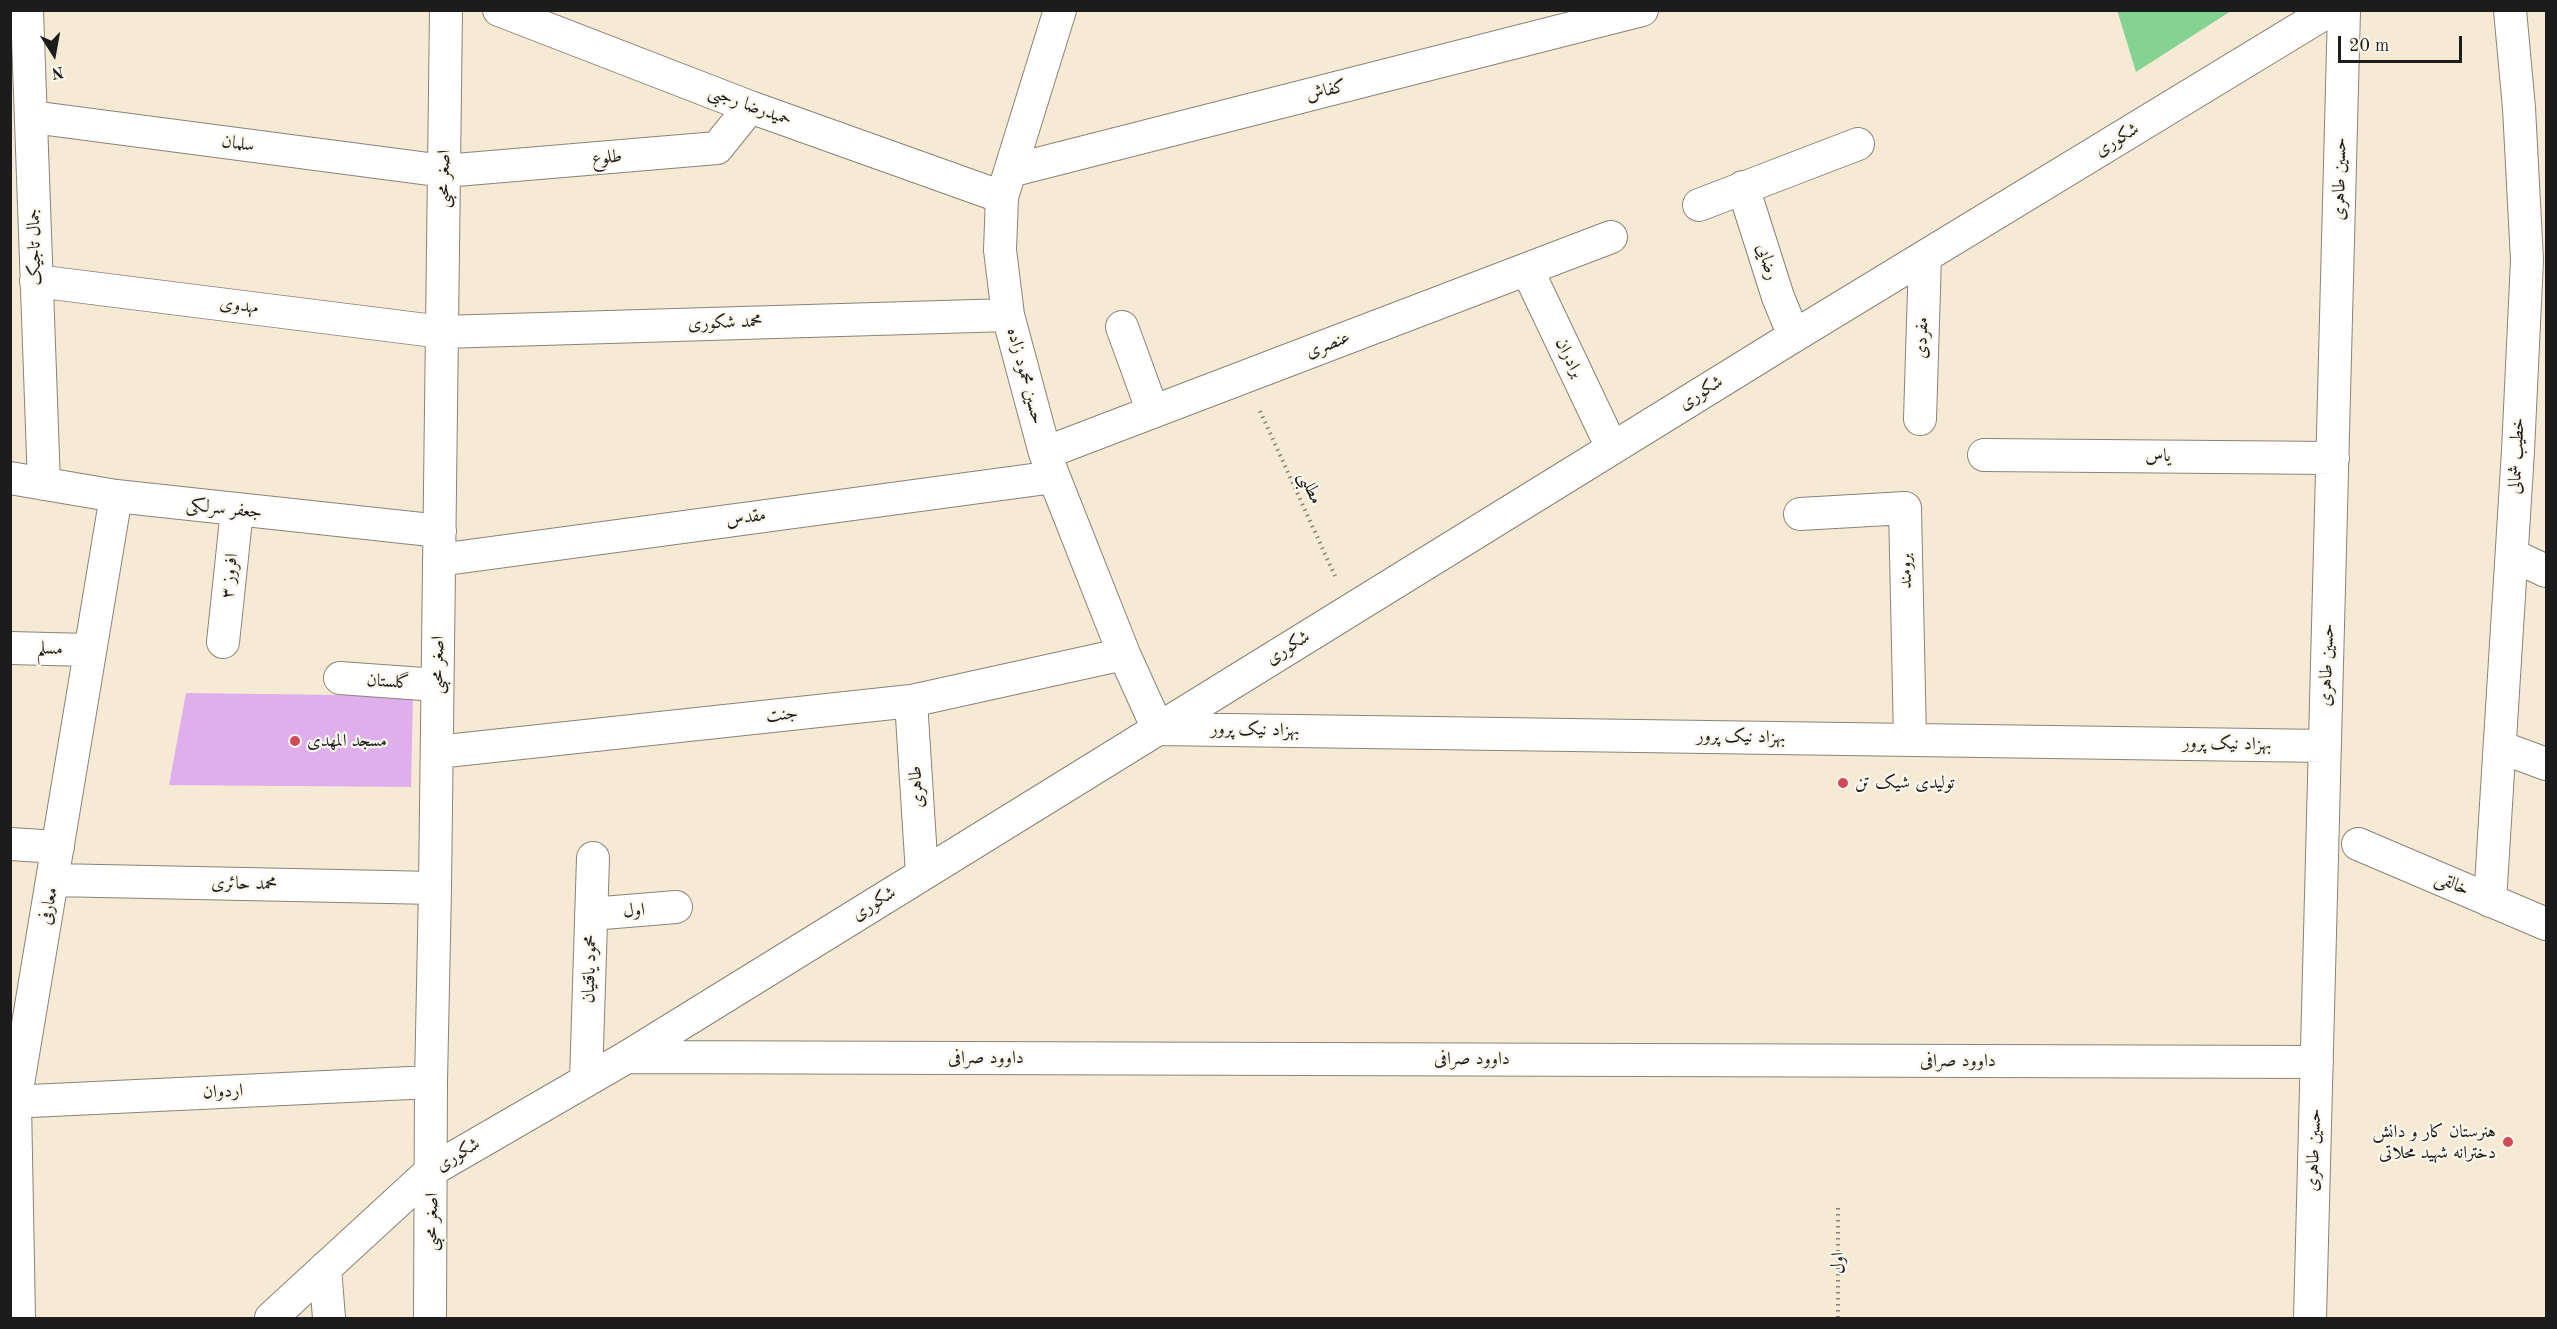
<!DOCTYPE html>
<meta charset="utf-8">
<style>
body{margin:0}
#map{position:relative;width:2557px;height:1329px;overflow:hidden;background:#f6ead5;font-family:"Old Standard TT",serif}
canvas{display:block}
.frame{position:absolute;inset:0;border:12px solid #1c1c1c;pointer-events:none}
.north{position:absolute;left:24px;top:24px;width:60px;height:60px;-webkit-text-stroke:4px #fbf7ec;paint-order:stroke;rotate:169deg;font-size:16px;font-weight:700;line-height:24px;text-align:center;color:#1c1c1c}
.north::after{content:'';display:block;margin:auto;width:21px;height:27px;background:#1c1c1c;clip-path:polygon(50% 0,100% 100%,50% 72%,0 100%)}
.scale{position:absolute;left:2338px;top:36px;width:124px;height:27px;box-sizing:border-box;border:3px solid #1c1c1c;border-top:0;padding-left:8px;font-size:18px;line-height:21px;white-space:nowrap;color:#1c1c1c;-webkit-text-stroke:4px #fbf7ec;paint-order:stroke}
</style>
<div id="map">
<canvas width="2557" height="1329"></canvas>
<div class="frame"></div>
<div class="north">N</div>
<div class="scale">20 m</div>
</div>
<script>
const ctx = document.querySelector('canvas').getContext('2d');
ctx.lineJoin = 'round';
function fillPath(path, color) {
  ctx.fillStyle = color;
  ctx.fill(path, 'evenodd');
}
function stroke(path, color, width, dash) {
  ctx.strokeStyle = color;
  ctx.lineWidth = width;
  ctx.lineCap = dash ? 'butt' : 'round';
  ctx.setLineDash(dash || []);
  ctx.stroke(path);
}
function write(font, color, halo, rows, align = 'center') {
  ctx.font = font + ' "Old Standard TT",Amiri,serif';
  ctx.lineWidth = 4.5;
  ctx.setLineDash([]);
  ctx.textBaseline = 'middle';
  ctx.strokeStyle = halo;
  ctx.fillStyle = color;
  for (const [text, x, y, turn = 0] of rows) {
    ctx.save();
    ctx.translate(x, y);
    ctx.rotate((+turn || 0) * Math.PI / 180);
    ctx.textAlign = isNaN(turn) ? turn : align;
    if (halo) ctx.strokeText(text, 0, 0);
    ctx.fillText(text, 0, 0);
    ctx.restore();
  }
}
fillPath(new Path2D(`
 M2117,10H2231V11L2136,72Z`), '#85d392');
fillPath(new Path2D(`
 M186,693L413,696L411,787L169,785Z`), '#deafec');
const street = new Path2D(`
 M27,10L44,484
 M499,10L750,107L1002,197
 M1060,10L1002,197L1000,250L1008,315L1045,453L1054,477L1124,654L1158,729L2325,746
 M32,117L444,171L717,148L750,107
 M1010,171L1642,10
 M1743,187L1778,297L1794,336
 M1699,205L1858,144
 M1527,269L1612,448
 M36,281L442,332L1008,315
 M1122,327L1153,412
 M1920,419L1925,257
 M1045,453L1611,237
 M1984,455L2333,458
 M10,478L116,496L440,531
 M1800,514L1905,508L1910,739
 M2512,555L2546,571
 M439,560L1054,477
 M223,642L237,510
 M10,648L89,650
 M340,678L437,685
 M911,701L922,874
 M2500,747L2546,764
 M437,752L911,701L1124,654
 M10,844L58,847
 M2358,844L2546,924
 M53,880L435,888
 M2490,901L2518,451L2527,260L2519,108L2510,10
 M591,914L676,907
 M627,1057L2317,1062
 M586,1080L593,858
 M10,1102L431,1082
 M325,1268L329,1318
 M19,1318L15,1102L116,496
 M271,1318L432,1170L627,1057L1794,336L2330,10
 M430,1318L431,1082L435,888L446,10
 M2310,1318L2344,10`);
stroke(street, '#898378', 34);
stroke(new Path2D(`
 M1260,411L1335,576
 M1838,1208V1318`), '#898378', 4, [1.5, 4.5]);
stroke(street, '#fff', 32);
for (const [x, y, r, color] of [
 [295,741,6,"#d1495b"],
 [1843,783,6,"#d1495b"],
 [2508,1142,6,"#d1495b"]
]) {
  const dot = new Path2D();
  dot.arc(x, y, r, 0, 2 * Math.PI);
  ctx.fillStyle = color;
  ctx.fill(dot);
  stroke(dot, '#fbf7ec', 2);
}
write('18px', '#1c1c1c', '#fbf7ec', [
 ["کفاش",1326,91,-14],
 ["حمیدرضا رجبی",750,106,20],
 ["شکوری",2117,140,-31],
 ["سلمان",238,144,8],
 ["طلوع",607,158,-5],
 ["اصغر محبی",444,179,-89],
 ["حسین طاهری",2340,179,-89],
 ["جمال تاجیک",35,247,-91],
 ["رضایی",1767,262,73],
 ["مهدوی",239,306,7],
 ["محمد شکوری",725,323,-2],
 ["مفردی",1922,338,-88],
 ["عنصری",1328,345,-21],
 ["برادران",1569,358,64],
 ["حسین محمود زاده",1025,376,75],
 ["شکوری",1701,393,-32],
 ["یاس",2158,456],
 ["خطیب شمالی",2517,456,-87],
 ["مطلبی",1310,488,65],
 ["جعفر سرلکی",224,509,6],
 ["مقدس",746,518,-8],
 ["برومند",1906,571,-91],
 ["افروز ۳",230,576,-84],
 ["شکوری",1288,648,-32],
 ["مسلم",50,649,2],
 ["اصغر محبی",438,665,-89],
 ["حسین طاهری",2327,665,-88],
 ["گلستان",388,682,4],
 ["جنت",782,715,-6],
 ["بهزاد نیک پرور",1255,730,1],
 ["بهزاد نیک پرور",1741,737,1],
 ["بهزاد نیک پرور",2227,744,1],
 ["طاهری",917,787,-94],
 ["محمد حائری",244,884,1],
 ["خالقی",2452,884,23],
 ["شکوری",874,904,-32],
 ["معارفی",49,906,-80],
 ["اول",634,911,-5],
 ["محمود یاقتیان",590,969,-88],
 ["داوود صرافی",986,1058],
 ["داوود صرافی",1472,1059],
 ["داوود صرافی",1958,1061],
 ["اردوان",223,1092,-3],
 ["حسین طاهری",2314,1150,-88],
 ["شکوری",458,1155,-31],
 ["اصغر محبی",432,1222,-89],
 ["اول",1838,1263,-90]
]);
write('18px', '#1c1c1c', '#fbf7ec', [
 ["مسجد المهدی",307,741],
 ["تولیدی شیک تن",1855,783],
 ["هنرستان کار و دانش",2496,1132,"right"],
 ["دخترانه شهید محلاتی",2496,1153,"right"]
], 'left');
</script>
